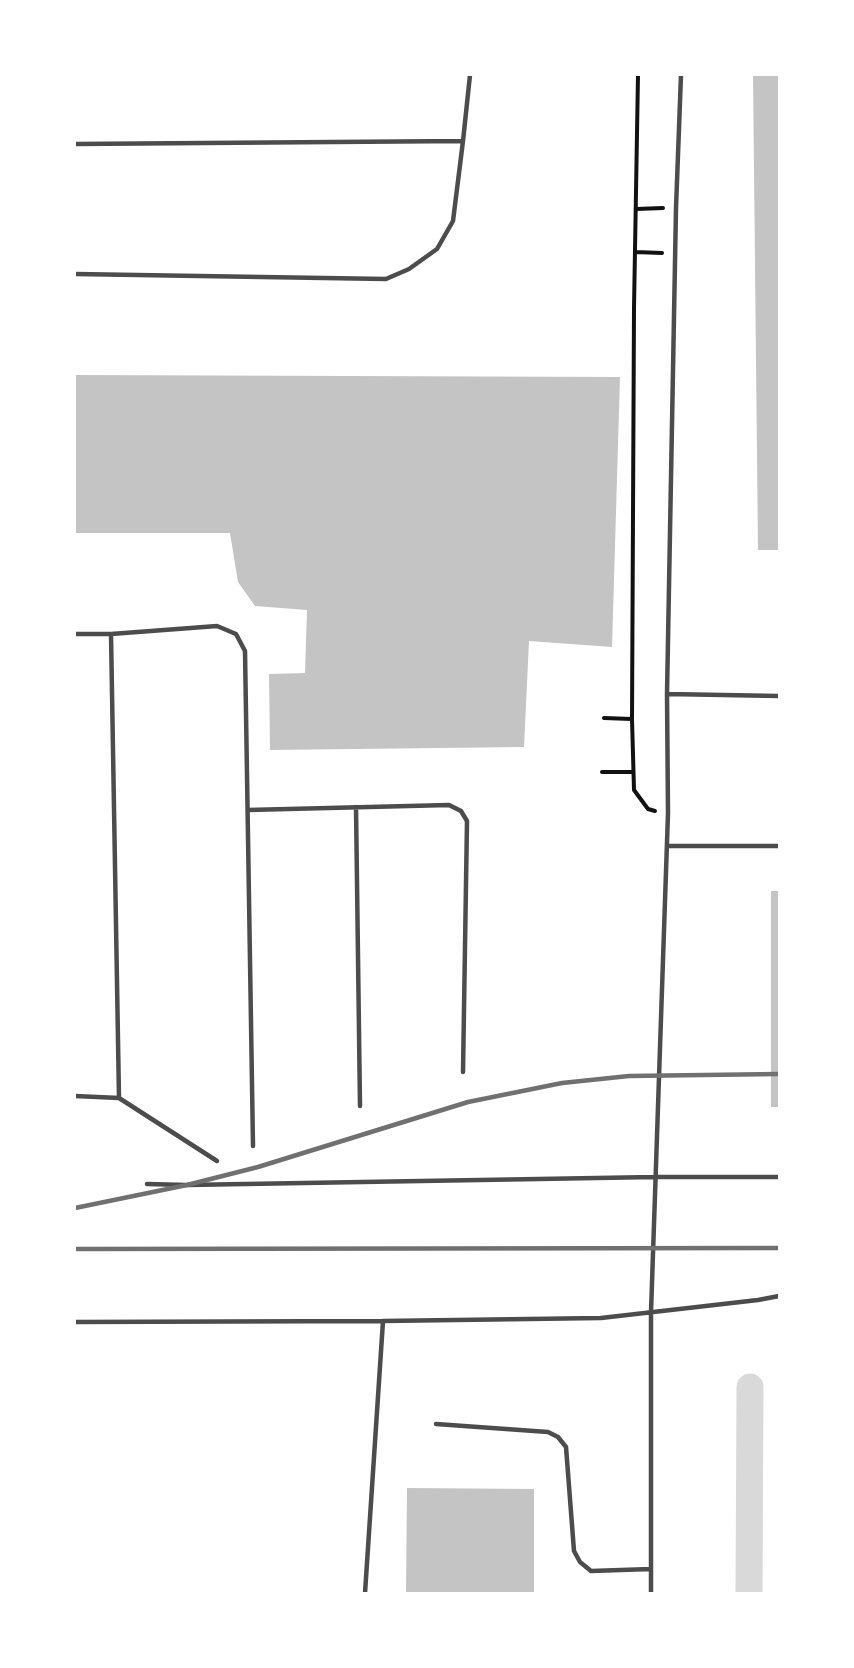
<!DOCTYPE html>
<style>
body{margin:0}
#map{position:relative;width:854px;height:1668px;overflow:hidden;background:#fff;font-family:Roboto,sans-serif}
canvas{display:block}
.frame{position:absolute;inset:0;border:76px solid #fff;pointer-events:none}
</style>
<div id="map">
<canvas width="854" height="1668"></canvas>
<div class="frame"></div>
</div>
<script>
const ctx = document.querySelector('canvas').getContext('2d');
ctx.lineJoin = 'round';
function stroke(path, color, width, dash) {
  ctx.strokeStyle = color;
  ctx.lineWidth = width;
  ctx.lineCap = dash ? 'butt' : 'round';
  ctx.setLineDash(dash || []);
  ctx.stroke(path);
}
function fillPath(path, color) {
  ctx.fillStyle = color;
  ctx.fill(path, 'evenodd');
}
stroke(new Path2D(`
 M749,1593L750,1387`), '#d9d9d9', 27);
fillPath(new Path2D(`
 M753,75H779V550H758Z
 M75,375L620,377L612,647L529,641L524,747L270,750L269,674L305,673L307,610L255,606L238,582L230,533H75Z
 M771,891H779V1107H771Z
 M407,1488L534,1489V1593H406Z`), '#c4c4c4');
stroke(new Path2D(`
 M636,209L663,208
 M635,252L662,253
 M604,718L632,719L634,790L648,809L655,811
 M632,719L634,308L638,75
 M602,772H633`), '#111', 4);
stroke(new Path2D(`
 M75,144L463,141L470,75
 M75,274L386,279L409,269L437,249L453,221L463,141
 M75,634H111L217,626L236,634L245,651L253,1146
 M111,634L119,1098
 M667,694L779,696
 M356,807L360,1106
 M248,810L449,805L461,811L467,821L463,1072
 M667,846H779
 M75,1096L119,1098L217,1161
 M147,1184L187,1185L655,1177H779
 M75,1322L383,1321L601,1318L758,1300L779,1296
 M436,1424L548,1432L558,1437L566,1447L574,1551L580,1562L591,1571L651,1569
 M365,1593L383,1321
 M651,1593V1312L668,813L667,694L676,208L681,75`), '#4c4c4c', 4.5);
stroke(new Path2D(`
 M75,1208L187,1185L258,1167L468,1102L562,1083L629,1076L779,1074
 M75,1249L779,1248`), '#707070', 4.5);
</script>
